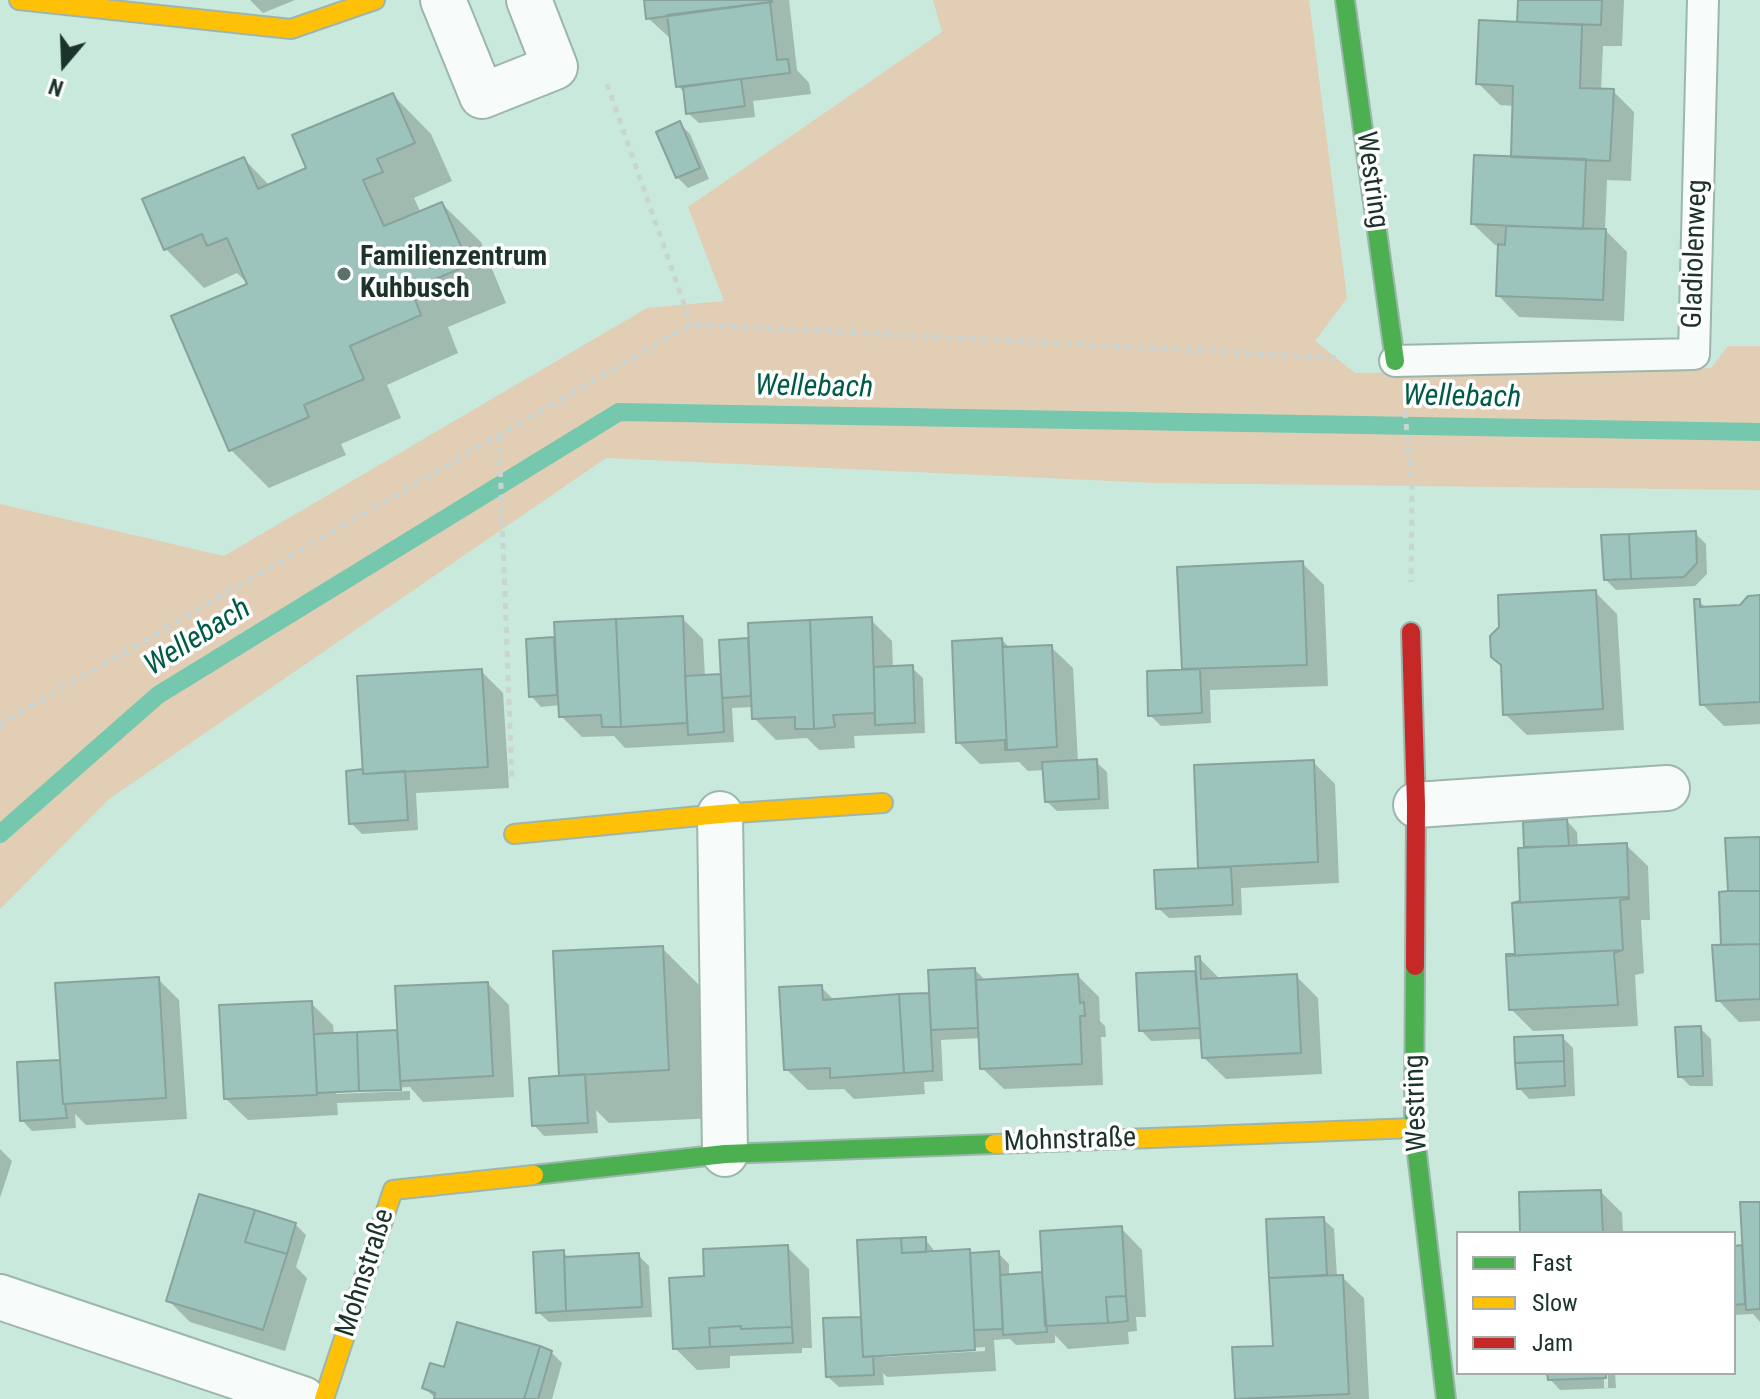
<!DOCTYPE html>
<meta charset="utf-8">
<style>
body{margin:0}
#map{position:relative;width:1760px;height:1399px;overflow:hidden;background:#c8e9dc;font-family:"Roboto Condensed",sans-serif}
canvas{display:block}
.legend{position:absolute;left:1456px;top:1231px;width:280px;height:144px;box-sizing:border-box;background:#fff;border:2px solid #a4adaa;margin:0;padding:10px 14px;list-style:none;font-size:24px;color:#1c332b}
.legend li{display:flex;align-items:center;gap:16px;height:40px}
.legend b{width:40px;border:2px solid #a4adaa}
.north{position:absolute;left:24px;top:24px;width:80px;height:80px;-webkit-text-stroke:6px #fff;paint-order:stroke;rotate:199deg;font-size:22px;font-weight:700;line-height:32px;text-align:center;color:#1c332b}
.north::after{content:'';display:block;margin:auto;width:28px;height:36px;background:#1c332b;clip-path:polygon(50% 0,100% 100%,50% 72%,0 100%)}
</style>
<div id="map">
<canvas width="1760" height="1399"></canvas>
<ul class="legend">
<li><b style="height:10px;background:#4caf50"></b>Fast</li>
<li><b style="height:10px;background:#ffc107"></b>Slow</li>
<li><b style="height:10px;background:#c62828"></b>Jam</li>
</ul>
<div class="north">N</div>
</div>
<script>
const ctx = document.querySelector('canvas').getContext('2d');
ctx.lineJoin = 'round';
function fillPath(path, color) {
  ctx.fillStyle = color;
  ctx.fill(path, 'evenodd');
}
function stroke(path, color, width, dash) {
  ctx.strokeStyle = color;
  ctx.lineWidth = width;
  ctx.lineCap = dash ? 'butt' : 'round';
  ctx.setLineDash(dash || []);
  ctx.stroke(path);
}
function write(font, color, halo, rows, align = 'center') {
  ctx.font = font + ' "Roboto Condensed",sans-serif';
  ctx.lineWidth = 7;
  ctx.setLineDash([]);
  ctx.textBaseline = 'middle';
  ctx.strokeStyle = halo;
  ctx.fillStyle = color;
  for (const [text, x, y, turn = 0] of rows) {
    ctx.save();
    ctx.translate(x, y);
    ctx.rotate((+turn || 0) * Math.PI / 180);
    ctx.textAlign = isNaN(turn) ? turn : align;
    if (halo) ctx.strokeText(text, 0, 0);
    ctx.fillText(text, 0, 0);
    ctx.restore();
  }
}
fillPath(new Path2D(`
 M933,0H1309L1347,298L1315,341L1355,373L1711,368L1728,346H1760V490L1156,483L606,458L109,799L0,909V504L224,556L647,308L724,301L688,207L942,32Z`), '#e1ceb5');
fillPath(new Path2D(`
 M250,0H295L263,13Z
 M646,0H789L797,70L809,83L811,94L753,101L755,117L699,123L688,113L686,94L678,86L672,40L648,18Z
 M1520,0H1624L1622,46H1603L1601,90L1613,91L1634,112L1631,181L1607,180L1605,230L1627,252L1624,321L1519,317L1498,295L1500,246L1495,245L1473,224L1513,159L1515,106L1500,105L1478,83L1518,24Z
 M393,95L431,134L452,181L414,198L421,213L442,204L481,242L506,303L448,327L458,353L387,385L401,418L341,444L346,455L269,488L231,450L249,285L237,273L204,288L166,249L244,159L270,186L309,170Z
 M679,123L690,134L709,179L688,188L677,177Z
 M1695,533L1706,544L1707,574L1695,586L1616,590L1606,580Z
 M1302,563L1324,585L1328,686L1210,690L1211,723L1161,726L1150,715L1187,672L1184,669Z
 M1596,593L1617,614L1624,730L1527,735L1505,714Z
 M1760,597V724L1724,726L1702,704L1699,601L1707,609L1741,607Z
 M682,618L703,639L705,677L723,676L722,642L750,640L871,620L892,641L893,668H912L923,678L925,733L854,736L855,748L819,750L807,738L776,740L754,718V707L732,708L734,742L625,748L614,736L582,737L561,716L560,705L541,707L531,696L554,639L557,642Z
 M1002,640L1011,649L1051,647L1073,668L1078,762H1096L1107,772L1109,809L1057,811L1046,801L1045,770L1028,771L1019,762L980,764L958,742Z
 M481,671L503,693L509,788L416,793L418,830L362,834L351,823L362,771Z
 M1313,762L1335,784L1339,883L1241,888L1242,915L1169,918L1158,908L1200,870L1196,767Z
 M1567,821L1577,832L1578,847L1626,845L1648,866L1650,920H1641L1644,973L1635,975L1638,1026L1533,1031L1511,1009L1529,850L1526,847Z
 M1760,839V1021L1739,1022L1718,1000L1723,947L1730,893Z
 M662,948L710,996L717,1118L609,1123L596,1110L598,1133L544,1136L534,1125L564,1078Z
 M1199,958L1221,980L1296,976L1318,998L1322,1074L1226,1079L1204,1058L1203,1039L1151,1041L1141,1030L1194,973L1198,976Z
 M975,970L986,981L1078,976L1099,997L1100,1021L1105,1026L1106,1037H1101L1103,1085L1004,1089L982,1068L981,1038L941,1040L943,1081L924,1082L925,1094L854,1099L844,1089L808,1090L786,1069L821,987L835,1001L931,995Z
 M158,979L179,1000L187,1119L86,1125L75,1114L76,1128L32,1131L22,1120L59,1062L62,1065Z
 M488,984L509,1005L514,1097L423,1102L410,1087L336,1090V1094L410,1091V1100L337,1103L338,1115L248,1120L226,1099L311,1003L333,1025L334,1035L399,1032Z
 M1700,1028L1711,1039L1713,1086H1690L1680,1076Z
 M1562,1037L1573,1048L1575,1096L1529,1099L1519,1088Z
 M0,1149L12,1161L0,1198Z
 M1601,1192L1622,1213L1623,1233H1522Z
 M1760,1203V1322L1753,1314L1734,1315V1248L1741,1247L1745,1251Z
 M1323,1219L1334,1229L1337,1277H1342L1364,1298L1369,1399H1238L1275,1347L1268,1221Z
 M295,1224L306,1235L296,1267L307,1278L285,1351L190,1322L169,1301Z
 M1121,1228L1142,1250L1146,1317H1136L1137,1331L1128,1332L1129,1344L1068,1349L1055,1335V1343L1016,1345L1010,1339L994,1340L996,1371L887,1377L883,1373L884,1385L839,1387L828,1377L863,1319L925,1239L936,1253L969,1251L973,1255L998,1253L1009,1264V1276L1041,1274L1044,1278ZM985,1347V1351L883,1357V1353Z
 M787,1247L809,1269L812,1348H802V1353L730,1356V1368L697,1370L675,1348L706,1278Z
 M563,1252L569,1258L638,1255L649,1266L652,1317L549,1322L538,1312Z
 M551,1352L562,1363L552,1399H436L425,1388Z
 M1549,1373H1604V1388H1608V1373H1615L1616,1388L1560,1390L1550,1379Z`), '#0003');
stroke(new Path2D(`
 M0,834L158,695L619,412L1760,432`), '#75c8ad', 18);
const building = new Path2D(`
 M644,0H772V2L646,19Z
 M1518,0H1602L1601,25L1517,22Z
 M770,2L777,60L788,59L790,73L676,87L667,15Z
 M1479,20L1582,25L1580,88L1614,89L1610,161L1511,157L1513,86L1476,84Z
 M741,79L745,106L686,114L683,87Z
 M393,93L415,143L377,159L383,172L363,180L384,226L442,202L469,265L411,289L421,315L350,346L364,379L304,405L309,417L229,451L171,316L247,284L227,238L207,246L202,234L164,250L142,199L244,157L258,189L306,168L292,135Z
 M680,121L700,168L676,178L656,132Z
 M1474,155L1586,159L1583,229L1471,224Z
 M1506,226L1606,229L1603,300L1496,296L1498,244L1505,245Z
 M1696,531L1697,563L1684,577L1631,579L1629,534Z
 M1629,534L1631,579L1604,580L1601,535Z
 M1303,561L1307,665L1182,669L1177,567Z
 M1596,590L1603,709L1503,715L1501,665L1491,657L1490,636L1499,627L1498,595Z
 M1760,595V702L1700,705L1694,599H1700V607L1740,605L1748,596Z
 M683,616L687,723L621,727L616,619Z
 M872,617L875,713L833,715L835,727L814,729L810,620Z
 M616,619L621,727H602L601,715L559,717L554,622Z
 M810,620L814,729H795V717L752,719L748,623Z
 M554,637L557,695L529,697L526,639Z
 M748,638L751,696L722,698L719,640Z
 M1002,638L1007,750H1005V740L956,743L952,641Z
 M1002,638L1003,647L1052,645L1057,747L1007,750Z
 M913,665L915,723L875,725L874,667Z
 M482,669L488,767L363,774L357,676Z
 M1200,669L1202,713L1148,716L1147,671Z
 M721,674L724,732L688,735L685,676Z
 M1097,759L1099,799L1045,802L1042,762Z
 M1314,760L1318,862L1198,868L1194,765Z
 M363,769V774L405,771L408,820L349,824L346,771Z
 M1567,819L1569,846L1524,847L1523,822Z
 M1760,837V891H1728L1725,838Z
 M1627,843L1629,897L1512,903L1520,901L1518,848Z
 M1231,867L1233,905L1156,909L1154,870Z
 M1728,891H1760V944L1721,945L1719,892Z
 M1629,897V899L1620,900L1623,950L1506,956V954H1515L1512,903Z
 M1760,944V999L1716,1001L1712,945Z
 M663,946L669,1070L559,1076L553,951Z
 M1623,950L1614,953L1618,1005L1509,1010L1506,956Z
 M1200,956L1201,979L1297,974L1301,1053L1202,1058L1195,957Z
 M975,968L978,1028L931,1030L928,970Z
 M1195,971L1200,1028L1139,1031L1136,973Z
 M1078,974L1080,1003L1084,1002L1085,1016H1080L1082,1064L980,1069L976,980Z
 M159,977L166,1098L63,1104L55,983Z
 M488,982L493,1076L400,1081L395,986Z
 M822,985L823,1000L899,994L904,1073L830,1078V1068L784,1070L779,987Z
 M929,993L933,1071L904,1073L899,994Z
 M312,1001L317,1095L224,1099L219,1005Z
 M1701,1026L1703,1076L1678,1077L1675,1027Z
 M397,1030L401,1090L359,1091L357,1032Z
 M357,1032L359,1091L317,1093L314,1034Z
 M1563,1035L1564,1061L1515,1063L1514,1037Z
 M60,1060L63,1104H65L67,1118L20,1121L17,1062Z
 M1564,1061L1565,1086L1517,1089L1515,1063Z
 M585,1074L588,1123L532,1126L529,1078Z
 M1601,1190L1603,1233H1520L1519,1192Z
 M199,1194L255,1210L245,1242L287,1254L263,1330L166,1301Z
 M1740,1202H1760V1309L1746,1310Z
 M255,1210L296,1223L287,1254L245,1242Z
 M1324,1217L1327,1275L1269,1278L1266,1219Z
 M1122,1226L1126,1296L1106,1297L1108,1323L1045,1326L1040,1231Z
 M926,1237V1252L902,1253L901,1238Z
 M901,1238L902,1253L970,1249L975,1350L863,1357L857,1240Z
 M788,1245L792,1327L741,1329V1326L709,1328L710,1347L673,1349L669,1278L704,1276L703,1249Z
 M1742,1245L1745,1304L1734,1305V1246Z
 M564,1250L566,1311L536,1313L533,1252Z
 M999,1251L1003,1329L974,1330L970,1253Z
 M639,1253L642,1307L566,1311L564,1257Z
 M1042,1272L1047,1332L1003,1335L1000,1275Z
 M1343,1275L1349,1394L1235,1399L1232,1347L1273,1346L1269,1278Z
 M1126,1296L1128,1321L1108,1323L1106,1297Z
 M861,1317L863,1357L873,1356L874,1375L826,1377L823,1318Z
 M457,1322L540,1346L524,1399H434L435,1393L422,1388L430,1363L444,1367Z
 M741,1326V1329L792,1327L793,1343L710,1347L709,1328Z
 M540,1346L552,1351L538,1399H524Z
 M1547,1373H1606V1378L1548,1380Z`);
fillPath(building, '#9cc3bc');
stroke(building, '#88a39c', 2);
const lane = new Path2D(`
 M1395,361L1694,354L1703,0`);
const street = new Path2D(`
 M443,0L482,96L555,67L529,0
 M1416,805L1667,788
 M720,814L725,1154
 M0,1297L303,1399`);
const fast = new Path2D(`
 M1345,0L1395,361
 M1415,966L1414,1128L1446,1399
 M534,1175L725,1154L994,1144`);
const slow = new Path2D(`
 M19,0L291,29L375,0
 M514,834L720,814L883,803
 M994,1144L1414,1128
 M324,1399L393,1190L534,1175`);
const jam = new Path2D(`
 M1411,632L1416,805L1415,966`);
stroke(lane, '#9db6ad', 34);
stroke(street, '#9db6ad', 48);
stroke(fast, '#9db6ad', 22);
stroke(slow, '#9db6ad', 22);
stroke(jam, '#9db6ad', 22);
stroke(new Path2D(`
 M607,84L691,324
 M1405,412L1412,485L1411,582
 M499,435L512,782
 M0,727L5,721L691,324L1341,358`), '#cad4d0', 5, [6, 6]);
stroke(lane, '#f7fcfa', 30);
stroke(street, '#f7fcfa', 44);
stroke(fast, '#4caf50', 18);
stroke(slow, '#ffc107', 18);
stroke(jam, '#c62828', 18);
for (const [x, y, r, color] of [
 [344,274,8,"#587369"]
]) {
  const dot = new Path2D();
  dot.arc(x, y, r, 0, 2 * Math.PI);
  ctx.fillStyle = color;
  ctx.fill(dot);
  stroke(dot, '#fff', 3);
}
write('28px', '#1c332b', '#fff', [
 ["Westring",1371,180,82],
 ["Gladiolenweg",1696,254,-88],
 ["Westring",1417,1103,-92],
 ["Mohnstraße",1070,1141,-2],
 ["Mohnstraße",366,1273,-72]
]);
write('bold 28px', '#1c332b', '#fff', [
 ["Familienzentrum",360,258],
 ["Kuhbusch",360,290]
], 'left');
write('italic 30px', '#005b46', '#fff', [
 ["Wellebach",814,388,1],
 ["Wellebach",1462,398,1],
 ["Wellebach",198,638,-32]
]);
</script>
